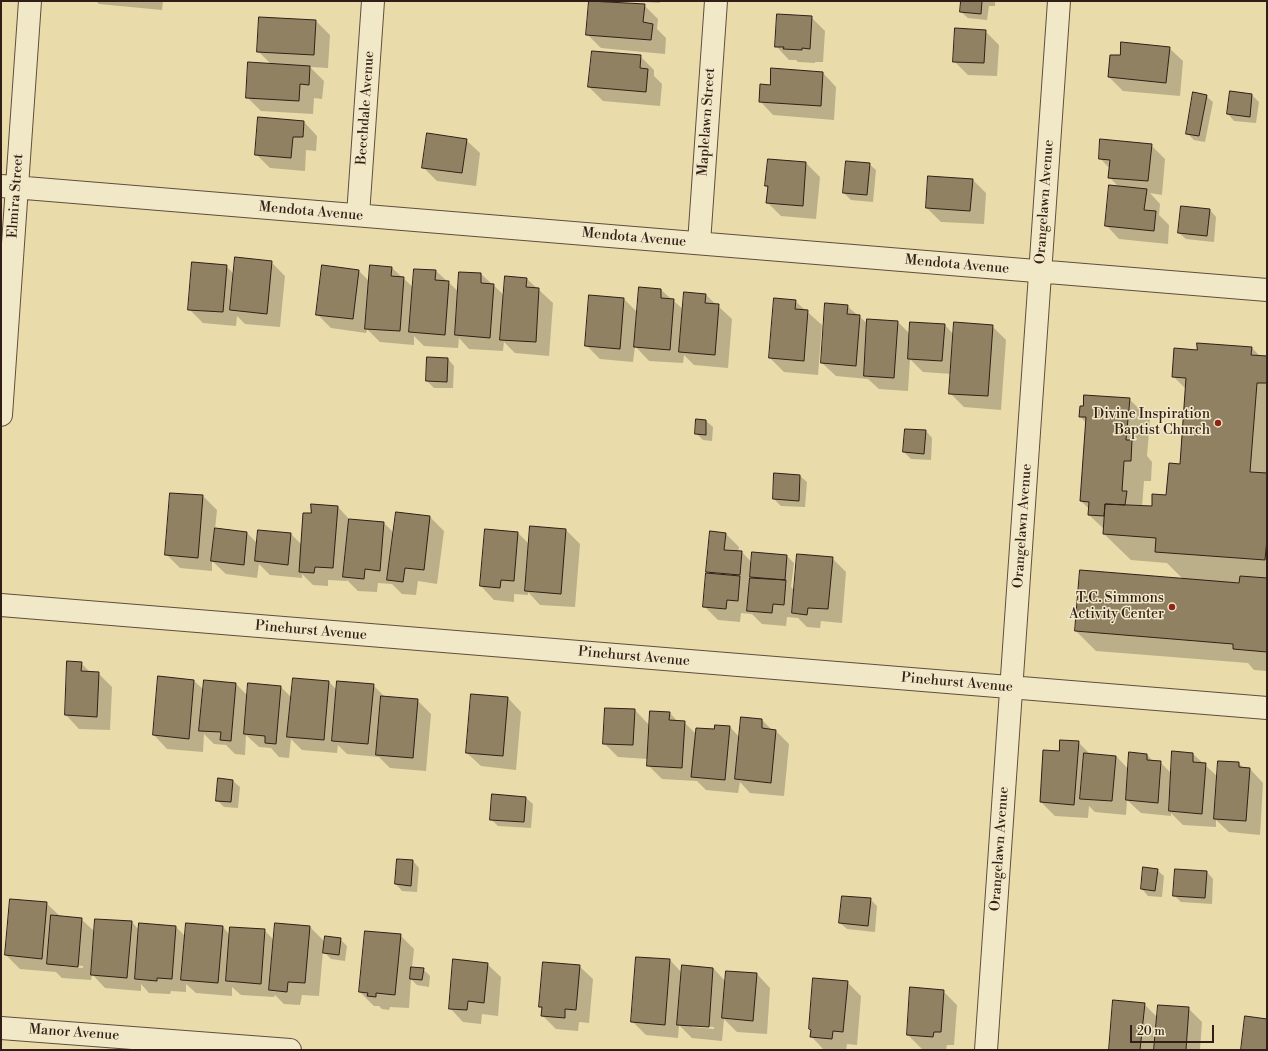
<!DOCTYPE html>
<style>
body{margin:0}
#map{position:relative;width:1268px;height:1051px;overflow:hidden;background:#e9dbaa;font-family:"Libre Bodoni",serif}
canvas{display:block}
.frame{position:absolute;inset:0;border:2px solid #311f17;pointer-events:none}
.scale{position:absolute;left:1130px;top:1025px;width:84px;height:18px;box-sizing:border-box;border:2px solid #311f17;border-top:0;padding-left:5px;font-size:12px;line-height:14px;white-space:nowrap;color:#311f17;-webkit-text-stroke:3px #f1e8c8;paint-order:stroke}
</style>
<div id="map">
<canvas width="1268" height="1051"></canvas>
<div class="frame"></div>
<div class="scale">20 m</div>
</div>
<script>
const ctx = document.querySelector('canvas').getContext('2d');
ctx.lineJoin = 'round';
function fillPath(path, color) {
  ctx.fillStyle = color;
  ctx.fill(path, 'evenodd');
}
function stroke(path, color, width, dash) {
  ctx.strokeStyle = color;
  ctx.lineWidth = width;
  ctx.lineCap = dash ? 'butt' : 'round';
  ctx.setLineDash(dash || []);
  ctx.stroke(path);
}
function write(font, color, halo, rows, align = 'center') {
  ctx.font = font + ' "Libre Bodoni",serif';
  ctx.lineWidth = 3;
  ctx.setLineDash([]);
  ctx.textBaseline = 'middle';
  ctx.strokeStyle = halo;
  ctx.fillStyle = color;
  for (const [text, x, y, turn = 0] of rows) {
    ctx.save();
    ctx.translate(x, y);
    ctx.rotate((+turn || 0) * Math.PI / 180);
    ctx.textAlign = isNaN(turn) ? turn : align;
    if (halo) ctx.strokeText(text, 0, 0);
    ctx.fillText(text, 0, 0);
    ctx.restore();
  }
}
fillPath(new Path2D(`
 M96,1H163L162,10L99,4Z
 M590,1L644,5L658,19L657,29L666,38L665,54L601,48L587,34Z
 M630,1H660V3Z
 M962,1H995V6H989L987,20L968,18L961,12Z
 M811,17L825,31L823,62H815V63L798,62L796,60H789L776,46Z
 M260,18L316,21L330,35L328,68L310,67L324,81L322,99L314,98L313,114L261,111L247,97L272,65L258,51Z
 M985,31L999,45L997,76L968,75L954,61Z
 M1169,48L1183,61L1180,96L1123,91L1109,77L1121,56Z
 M640,56L654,70V76L662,84L660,106L603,101L589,87Z
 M823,73L836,87L834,120L773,115L760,101L771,86Z
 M1230,93L1252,95L1259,102L1256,123L1234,121L1228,114Z
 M1206,96L1213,102L1205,142L1194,140L1187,133Z
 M304,122L317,136L316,151L306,150L305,171L270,168L256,154Z
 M466,140L480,153L476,186L437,181L423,167Z
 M1151,145L1165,159L1162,195L1150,193L1160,204L1159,215L1169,225L1168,244L1119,239L1106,225L1119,187L1109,177L1110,169L1100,158Z
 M769,160L806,163L820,177L816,219L781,216L767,202L768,188L766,186Z
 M869,164L876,170L873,202L851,200L844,193Z
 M972,179L986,193L984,224L941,222L927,208Z
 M1210,210L1216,217L1214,242L1186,239L1179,233Z
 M271,262L285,276L280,327L245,324L237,316L236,326L203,323L189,309L226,266L235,275Z
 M392,268L414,288L415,270L436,271L459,292L481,274L504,295L527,279L553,303L549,356L515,353L504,342L503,351L469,349L459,338L458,348L424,346L414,336V345L380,342L367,329L366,333L331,328L317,314L359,271L369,281Z
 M661,290L684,310L706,295L732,319L728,368L694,365L684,355L683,363L649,361L635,346L633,362L600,359L586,345L624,299L638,313Z
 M795,301L822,325L818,375L784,372L770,358Z
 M847,306L868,324L898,322L911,335L945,325L954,335L992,326L1006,340L1001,410L964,407L950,393L952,374L923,372L910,359L908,391L879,389L868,379L836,376L822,363Z
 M1252,348L1261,357H1267V671L1254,670L1248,663L1096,651L1076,631L1184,580L1167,563L1131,560L1104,534L1105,530L1089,515V509L1081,501L1086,423L1080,416L1129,399L1150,419L1147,456L1152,462L1151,481H1144L1142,507H1152L1167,496L1180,465L1186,389L1173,376L1198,351ZM1231,582H1240V584H1231Z
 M448,359L454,366L453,388H434L427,381Z
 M706,421L713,427L712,441L703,440L696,433Z
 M926,431L932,438L931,460L911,459L904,452Z
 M775,474L800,476L807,482L805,507L781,506L774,499Z
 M203,496L217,510L215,529L247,533L258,544L259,531L291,534L302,545L312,514L338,507L350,520L384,523L394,533L396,513L430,517L444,531L437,584L418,581L416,595L402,594L392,584L378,583L377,592L358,591L347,580V581L328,580V586L313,585L302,574V578L270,575L259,564L257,578L226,574L212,561V571L180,568L166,554Z
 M531,527L566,530L580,544L575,607L540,605L528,592V595L514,594V602L494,600L481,586L486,530L518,533L530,545Z
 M725,533L739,547L738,552H742L752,563L787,556L794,563L791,587L795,591L832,558L846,572L842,623L821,621L820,628L807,627L798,618L787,617L786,626L762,624L752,614L741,613L740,622L718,620L704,606L710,574L707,572Z
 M81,663L91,673H98L112,687L110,730L79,729L66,715Z
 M194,681L204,690L205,681L236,684L248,696L281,687L292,698L329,682L337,690L373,685L385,697L417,700L431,714L426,771L390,768L379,757L347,754L338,745L337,753L302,750L291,739L289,758L279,757L271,748L259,747L246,735L245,755L235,754L226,745L214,744L204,734L203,752L167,749L154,735Z
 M508,698L521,712L516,770L481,766L467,753Z
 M635,710L650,726L651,712L670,713L678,722H684L696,734L730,727L740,738L742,718L762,720L772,730L776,731L789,744L784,796L750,793L740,782L738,793L706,790L697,781L662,779L648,765V759L618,757L604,743Z
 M1078,742L1090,754L1116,756L1129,770L1147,755L1153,761L1160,762L1172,774L1193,754L1218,777L1238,763L1244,768L1250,769L1263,783L1260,835L1229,832L1216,820V827L1183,825L1171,813V816L1141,813L1127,800L1126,815L1095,812L1089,806L1088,818L1055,816L1041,802L1060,752Z
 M233,781L240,787L238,808L224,807L217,800Z
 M493,795L526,798L533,804L531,828L498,826L491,819Z
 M413,861L419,868L417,892L402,891L396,884Z
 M1157,870L1164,876L1162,897L1148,896L1142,889Z
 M1207,872L1213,879L1212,904L1181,902L1174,895Z
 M870,899L877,906L875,932L847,929L840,923Z
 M46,903L61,917L81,919L95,932L132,922L139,930L140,924L176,927L186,937L223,927L230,935L264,930L274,940L276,924L310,927L325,942L340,939L347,946L345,961L331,959L323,951L319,996L302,995L300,1005L284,1004L275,995L274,997L241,995L232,987V996L196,993L186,984V992L171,991L170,994L149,993L141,984V991L105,988L92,974L91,980L62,978L56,972L20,969L6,955ZM62,964L83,966V968L62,966Z
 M400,935L414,949L412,968L423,969L430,976L429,987L417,985L411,979L409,1008L390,1007L389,1010L382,1009L379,1006H374L360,992Z
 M670,960L682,973L713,968L726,982L757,974L770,988L767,1034L737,1032L724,1019L722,1041L692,1038L679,1025L678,1038L646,1035L632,1021ZM692,1025L714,1027V1029L692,1027Z
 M487,964L501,977L498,1016L482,1014L481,1024L463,1022L450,1008Z
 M579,966L593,979L589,1023L579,1022L578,1031L556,1029L542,1015V1009L540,1007Z
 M847,982L861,996L857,1045L847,1044L846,1050H824L811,1036V1031L810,1029Z
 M943,991L957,1005L954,1045H947L946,1050L922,1049L908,1035Z
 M1144,1004L1158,1018L1188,1008L1202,1022L1200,1050H1110Z`), '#0003');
const building = new Path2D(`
 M589,1L645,4L643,22L653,24L651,40L586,35Z
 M961,1H982L981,14L960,12Z
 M777,14L812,16L810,49L802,48V50L783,49L784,47H775Z
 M259,17L316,20L314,55L257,52Z
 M955,28L986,30L984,63L953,62Z
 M1121,42L1170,47L1166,83L1108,77L1110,55H1120Z
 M592,51L641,55L640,68L648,69L646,92L588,87Z
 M248,62L310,66L309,85L300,84L299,101L246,98Z
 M771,68L823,72L821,106L759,102L760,84L770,85Z
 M1230,91L1252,94L1250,117L1227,114Z
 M1193,92L1207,95L1199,136L1186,134Z
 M258,117L304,121L303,137H293L291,158L255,155Z
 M427,133L467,139L462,173L422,168Z
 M1100,139L1152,144L1148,181L1108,178L1110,160L1099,159Z
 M768,159L806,162L803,206L766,203L768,186H765Z
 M846,161L870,163L867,195L843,193Z
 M928,176L973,179L970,211L926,208Z
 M1109,185L1147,189L1144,210L1156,211L1154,231L1105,226Z
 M1181,206L1210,209L1207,236L1178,233Z
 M235,257L272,261L267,314L230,310Z
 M192,262L227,265L223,312L188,310Z
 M322,265L359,270L353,319L316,315Z
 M370,265L392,267L391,276L404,277L400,331L365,329Z
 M414,269L436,270L435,280L449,281L445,335L409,332Z
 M459,272L481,273V283L494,284L490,338L455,335Z
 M505,276L527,278L526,287L539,288L536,342L500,340Z
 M639,287L661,289V298L674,299L670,350L634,347Z
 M684,292L706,294L705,303L719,304L715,355L679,352Z
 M589,295L624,298L620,349L585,346Z
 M774,298L796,300L795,309L808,310L804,361L769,358Z
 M825,303L848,305L847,314L860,315L856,366L821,363Z
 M867,319L898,321L894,378L864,376Z
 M910,322L945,324L942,361L908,359Z
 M954,322L993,325L988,396L949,394Z
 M1197,343L1252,347L1251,355L1267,356V383H1257L1250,472L1267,473V539L1265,560L1155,552L1156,538L1103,534L1105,504L1152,506V494L1166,495L1169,463L1180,464L1186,378L1172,377L1174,348L1197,350Z
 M427,357L448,358L447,382L426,381Z
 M1084,395L1130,398L1126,440H1132L1131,461H1124L1122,491H1127L1125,505L1105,504L1104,516L1088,515L1089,502L1080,501L1086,417H1079L1080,406H1083Z
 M696,419L706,420V435L695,434Z
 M905,429L926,430L924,454L903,452Z
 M774,473L800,475L799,501L773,499Z
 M170,493L203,495L198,558L165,555Z
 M311,504L338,506L333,568L315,567L314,573L299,572L303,513H311Z
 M396,512L430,516L424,570L405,568L403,582L387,580Z
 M349,519L384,522L380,571L365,569L364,579L343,577Z
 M530,526L566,529L561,594L525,591Z
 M215,528L247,532L244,565L211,561Z
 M485,529L518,532L514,581L501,580L500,588L480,586Z
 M258,530L291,533L288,565L255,561Z
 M710,531L726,533L724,550L742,551L740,575L706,572Z
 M752,552L787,555L785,580L750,577Z
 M797,554L833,557L828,609L808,608L807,615L792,613Z
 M1080,570L1239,583L1240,576L1267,578V652L1233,649V644L1075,631Z
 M706,573L740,576L738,601L727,600L726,609L703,607Z
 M750,578L786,580L784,605L773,604L772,613L747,611Z
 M67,661L82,662L81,671L99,672L97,717L65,715Z
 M158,676L194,680L189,739L153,735Z
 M293,678L329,681L324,740L287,737Z
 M204,680L236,683L231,741L220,740L221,732L199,731Z
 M337,681L374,684L368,744L332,741Z
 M248,683L281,686L276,744L265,743V736L244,734Z
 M471,694L508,697L503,756L466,753Z
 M381,696L418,699L413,758L376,755Z
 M605,708L635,709L633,745L603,744Z
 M650,711L670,712L669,720L685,721L682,768L647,766Z
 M741,717L762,719V728L776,730L771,783L735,779Z
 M715,725L730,726L725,780L691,777L696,728L714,729Z
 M1060,740L1079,741L1074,805L1040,802L1043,750L1059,751Z
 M1172,751L1193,753V762L1206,763L1202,814L1169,811Z
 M1129,752L1147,754V760L1161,761L1158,803L1126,800Z
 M1084,753L1116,756L1112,801L1080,799Z
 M1218,761L1239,762V767L1250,768L1246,821L1214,819Z
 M218,778L233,780L231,802L216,801Z
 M492,794L526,797L524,822L490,820Z
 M397,859L413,860L411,886L395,884Z
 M1143,867L1158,869L1155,891L1141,889Z
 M1175,869L1207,871L1205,898L1173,896Z
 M842,896L871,898L868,926L839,923Z
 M10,899L47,902L42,959L5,955Z
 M51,915L82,918L78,967L47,964Z
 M95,919L132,921L127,978L91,975Z
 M139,923L176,926L172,979L157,978V981L135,979Z
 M186,923L223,926L218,983L181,980Z
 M275,923L310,926L305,983L288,982L287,992L269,990Z
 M230,927L265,929L261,984L226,981Z
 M365,931L401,934L395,995L376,993V997L367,996L368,993L359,992Z
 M325,936L341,938L339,955L323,953Z
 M636,957L670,959L665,1025L631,1022Z
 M453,959L488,963L484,1003L468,1001L467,1010L449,1009Z
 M543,962L580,965L576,1010L565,1009V1018L541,1016L542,1007H539Z
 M682,965L713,968L709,1027L677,1025Z
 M411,967L424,968L422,980L410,979Z
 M726,971L757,973L753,1021L722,1018Z
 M813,978L848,981L843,1032L833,1031L832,1039L810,1037L811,1030L809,1029Z
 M910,987L944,990L941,1032H934L933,1037L907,1035Z
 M1113,1000L1145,1003L1140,1050H1109Z
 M1158,1005L1189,1007L1186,1050H1154Z
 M1245,1016L1267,1019V1050H1241Z`);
fillPath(building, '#918163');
stroke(building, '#311f17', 1);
const minor = new Path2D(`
 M1,186L1267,290
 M358,215L373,1
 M699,243L716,1
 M1,415L30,1
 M1,605L1267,708
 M1,1028L290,1050
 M986,1050L1059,1`);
stroke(minor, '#5f4e3c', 24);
stroke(minor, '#f1e8c8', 22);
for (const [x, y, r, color] of [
 [1218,423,4,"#8f2418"],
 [1172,607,4,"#8f2418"]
]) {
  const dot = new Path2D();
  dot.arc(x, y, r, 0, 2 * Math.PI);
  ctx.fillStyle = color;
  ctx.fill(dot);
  stroke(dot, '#f1e8c8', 1.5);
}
write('14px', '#311f17', '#f1e8c8', [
 ["Beechdale Avenue",366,108,-86],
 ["Maplelawn Street",707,122,-86],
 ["Elmira Street",16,196,-86],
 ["Orangelawn Avenue",1045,202,-86],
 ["Mendota Avenue",311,212,5],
 ["Mendota Avenue",634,238,5],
 ["Mendota Avenue",957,265,5],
 ["Orangelawn Avenue",1023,526,-86],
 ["Pinehurst Avenue",311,631,5],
 ["Pinehurst Avenue",634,657,5],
 ["Pinehurst Avenue",957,683,5],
 ["Orangelawn Avenue",1000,849,-86],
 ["Manor Avenue",74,1033,4]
]);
write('14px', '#311f17', '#f1e8c8', [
 ["Divine Inspiration",1210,415],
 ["Baptist Church",1210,431],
 ["T.C. Simmons",1164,599],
 ["Activity Center",1164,615]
], 'right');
</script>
